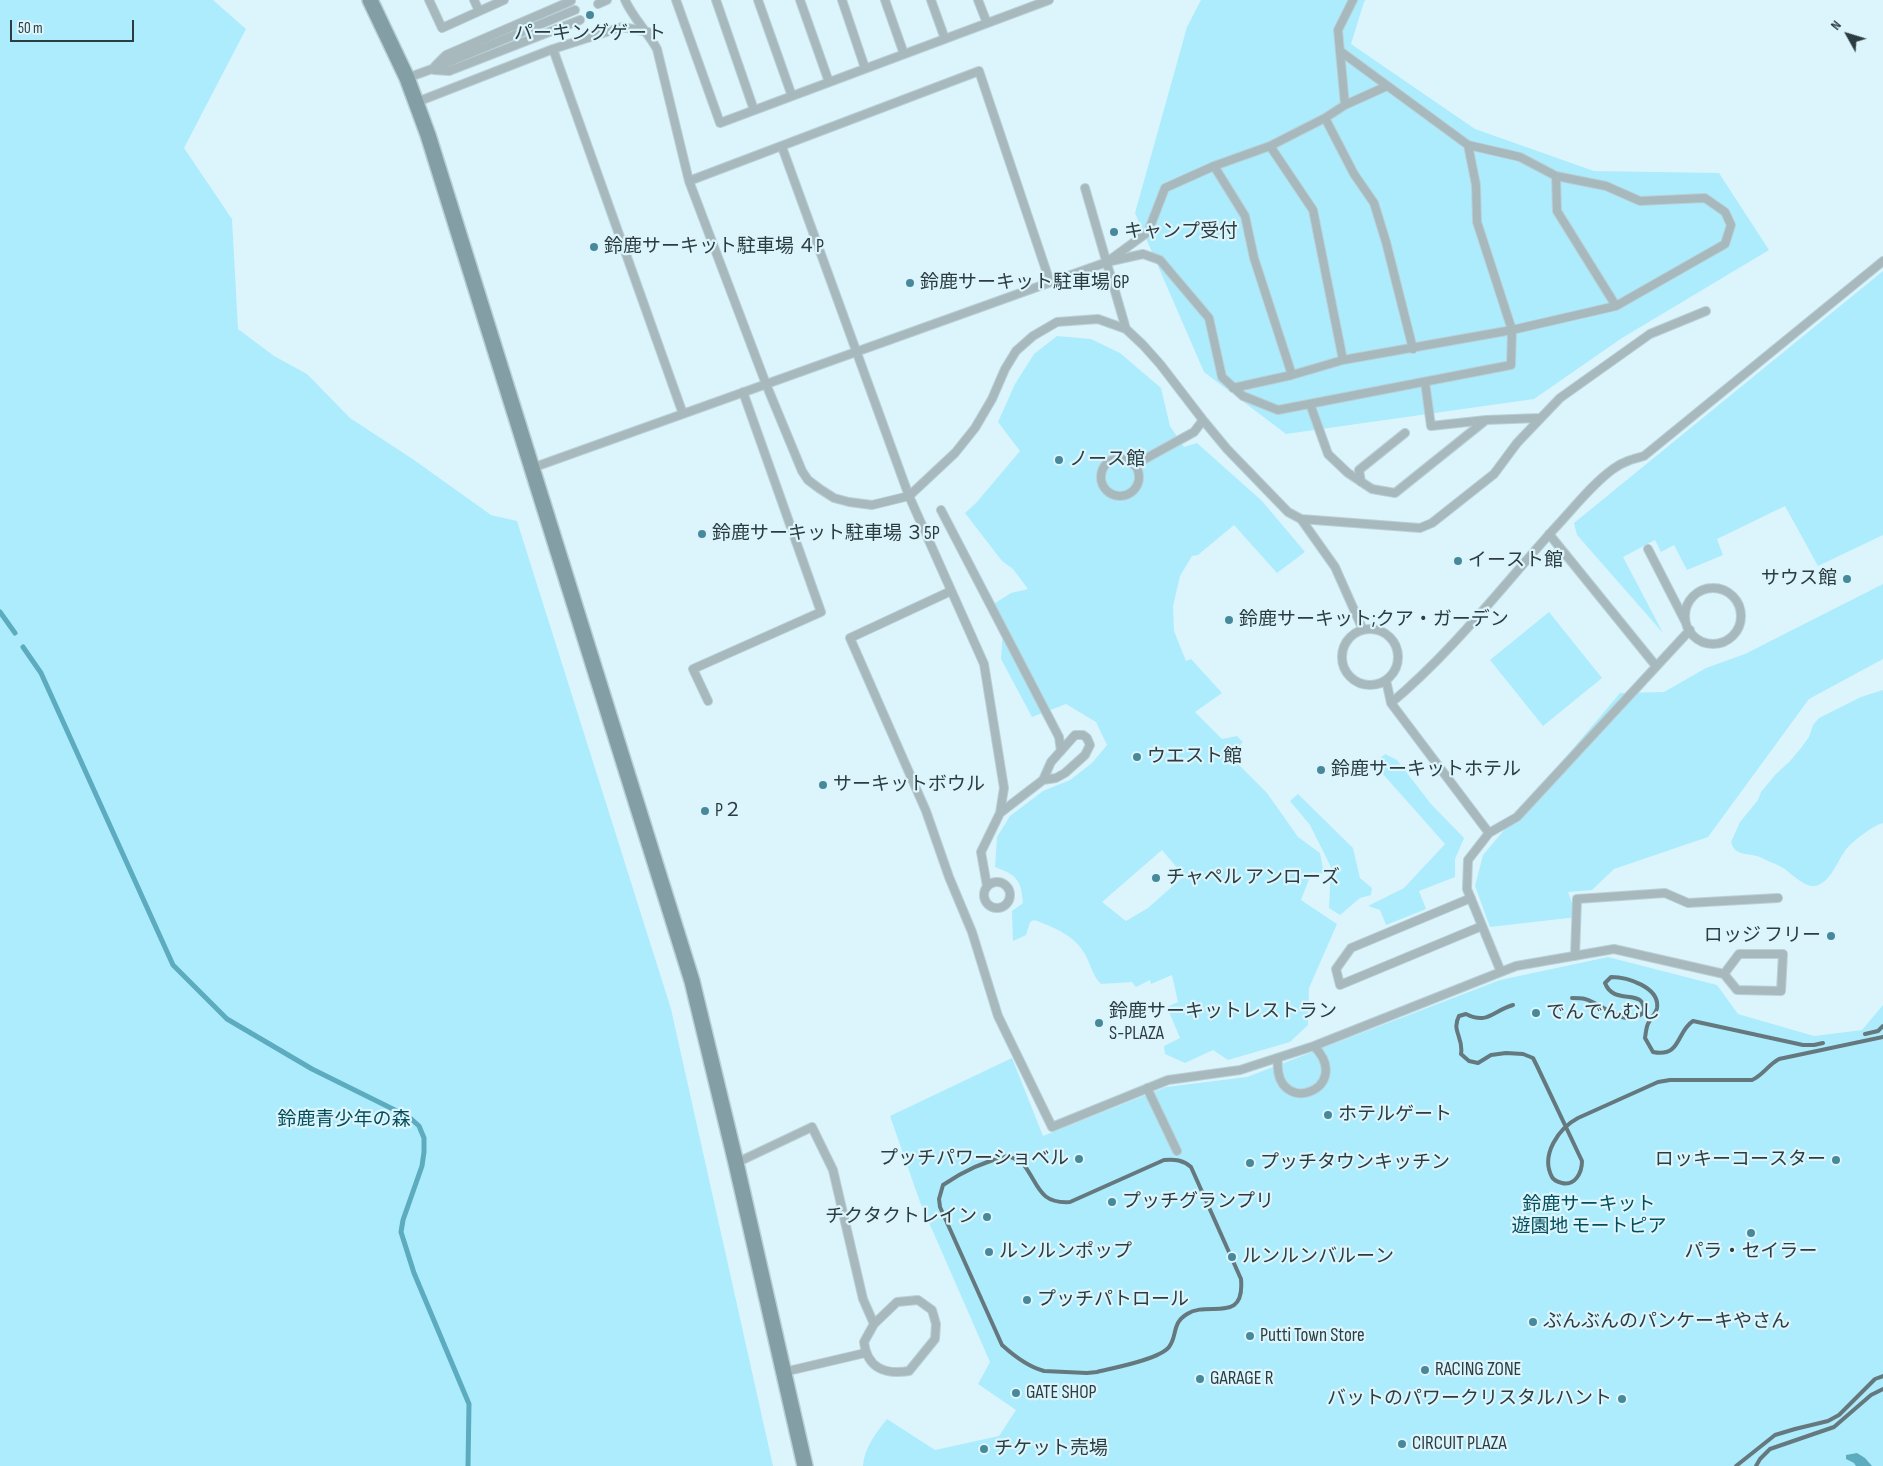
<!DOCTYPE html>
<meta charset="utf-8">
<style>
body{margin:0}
#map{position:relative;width:1883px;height:1466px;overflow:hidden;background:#dcf5fc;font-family:"Sofia Sans Condensed",sans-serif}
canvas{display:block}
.north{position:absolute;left:1823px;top:10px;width:50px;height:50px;-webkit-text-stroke:4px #dcf5fc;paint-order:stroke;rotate:309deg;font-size:14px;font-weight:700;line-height:20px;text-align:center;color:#2c3d41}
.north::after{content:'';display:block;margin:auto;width:18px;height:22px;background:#2c3d41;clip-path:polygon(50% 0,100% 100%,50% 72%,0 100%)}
.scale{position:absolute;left:10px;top:20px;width:124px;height:22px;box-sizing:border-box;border:2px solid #2c3d41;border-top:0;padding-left:6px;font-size:15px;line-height:18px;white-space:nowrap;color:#2c3d41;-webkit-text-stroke:4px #dcf5fc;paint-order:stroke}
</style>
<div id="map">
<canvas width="1883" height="1466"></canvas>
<div class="north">N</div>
<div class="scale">50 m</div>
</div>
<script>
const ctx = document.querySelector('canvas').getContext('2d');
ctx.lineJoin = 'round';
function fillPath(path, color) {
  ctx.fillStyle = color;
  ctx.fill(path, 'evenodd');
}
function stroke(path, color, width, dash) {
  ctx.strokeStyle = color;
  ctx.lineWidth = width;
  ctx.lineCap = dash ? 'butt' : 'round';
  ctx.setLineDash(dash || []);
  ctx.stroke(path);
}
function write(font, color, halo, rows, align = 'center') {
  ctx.font = font + ' "Sofia Sans Condensed","Noto Sans JP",sans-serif';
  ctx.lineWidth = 4.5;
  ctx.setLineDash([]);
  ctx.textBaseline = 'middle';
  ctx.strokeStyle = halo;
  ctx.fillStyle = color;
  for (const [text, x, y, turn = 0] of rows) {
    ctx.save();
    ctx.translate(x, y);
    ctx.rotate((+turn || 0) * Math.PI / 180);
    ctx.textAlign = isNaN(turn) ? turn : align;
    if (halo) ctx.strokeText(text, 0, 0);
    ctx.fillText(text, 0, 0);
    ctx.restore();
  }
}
fillPath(new Path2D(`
 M0,0H213L246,29L184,148L232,219L238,329L274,356L307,374L350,418L414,460L491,515L517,521L671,1009L773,1466H0Z
 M1201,0H1366L1364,2L1351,44L1475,129L1594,171L1719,173L1769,250L1622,338L1534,399L1286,434L1204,372L1135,213L1187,27Z
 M1883,271V535L1818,566L1785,506L1717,539L1723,555L1687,570L1674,545L1661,552L1655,540L1623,557L1663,633L1577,535L1574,523Z
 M1057,336L1091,339L1120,353L1161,388L1170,426L1184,447L1197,443L1262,501L1305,552L1277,573L1234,525L1198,555L1192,556L1180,576L1173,606L1174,631L1186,661L1191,659L1222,693L1195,712L1222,739L1237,736L1243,742L1232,754L1222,755L1231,757L1267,793L1298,837L1320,853L1324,874L1312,872L1301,900L1337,924L1309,988L1308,1025L1290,1042L1228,1060L1213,1050L1185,1063L1165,1054L1164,1046L1180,1038L1167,1007L1178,1002L1172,975L1151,984L1150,980L1136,987L1132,982L1101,984C1093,976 1091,966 1086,956C1076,936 1054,927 1034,920L1030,922L1026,935L1013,941L1012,911L1023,903C1021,880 1017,875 995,867L997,837L1010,816L1043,791L1070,780L1092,763L1107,745L1096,722L1066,704L1032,717L1001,659L1003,627L995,603L1011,593L1028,589L1013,569L1002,561L965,513L976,503L1020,451L998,422L1015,384L1034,354ZM1162,850L1184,876L1148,908L1126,921L1102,902Z
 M1883,584V659L1809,699L1708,837L1614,869L1592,890L1568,892L1577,917L1490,927L1475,886L1483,855L1620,693L1664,692L1706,668L1745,654Z
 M1549,612L1602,678L1543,726L1490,660Z
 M1883,690V823C1872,826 1856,839 1848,847C1838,858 1830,886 1813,886C1803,886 1791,873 1783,868C1777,864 1769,862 1762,858C1751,852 1735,858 1731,842L1740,822L1758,800L1761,792L1776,774L1790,761L1801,748L1809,737L1813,725L1819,718L1861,697Z
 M1385,754L1397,760L1431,804L1464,838L1455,859V877L1419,891L1426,909L1386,925L1380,910L1368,906L1404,888L1445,844L1374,764Z
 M1298,794L1353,848L1360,878L1372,888L1371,895L1360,898L1340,915L1329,908L1331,867L1310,825L1290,801Z
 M1608,957L1717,985L1738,1014L1814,1036L1862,1030L1883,1005V1466H863C864,1448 876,1433 887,1419L935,1450L999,1436L1016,1410L978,1384L990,1362L920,1202L890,1116L1012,1058L1043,1136L1166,1087L1247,1077L1500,980Z`), '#adecfd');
fillPath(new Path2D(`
 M1857,1453L1865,1458L1872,1466H1856L1854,1463L1846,1459V1455Z`), '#5cabbf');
stroke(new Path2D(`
 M0,612L15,633
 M23,647L41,673L173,965L227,1019L312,1069L409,1117L419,1126L424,1138V1152L422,1166L403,1220L401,1232L414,1273L469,1404L468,1466`), '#5cabbf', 5);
const lane = new Path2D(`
 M429,0L442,28L504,0
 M474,0L479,11
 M625,0C633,18 647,31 657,49L689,181L766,384L802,471L808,480L820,489L834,498L849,502L872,505L909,496L955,453L975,428L992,399L1005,369L1016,351L1033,336L1057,322L1098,319L1126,329L1143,345L1160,364L1203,420L1227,449L1288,512L1301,519L1335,567L1363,630
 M676,0L720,123L1049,0
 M716,0L754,110
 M758,0L792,96
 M800,0L829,82
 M842,0L865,68
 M885,0L904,54
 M931,0L945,39
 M978,0L987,23
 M598,4L607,0
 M553,49L683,414
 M435,66L446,55L571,1
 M434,70L449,71L580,20
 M407,78L432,69L575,10
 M417,102L553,49L622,27L648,32
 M1345,105L1338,30L1353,0
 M1325,118L1354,174L1374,203L1386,242L1413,349
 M1270,146L1313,210L1343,360
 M782,147L909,496L984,664L1004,788L1000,813L981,852L987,886
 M1214,166L1245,216L1254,258L1292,375
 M1556,176L1557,211L1616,306
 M689,181L979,71L1050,282
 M1085,188L1126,329
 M1111,259L1148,232L1165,188L1214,166L1270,146L1325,118L1345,105L1387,86
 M1425,382L1431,426L1486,420L1539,418
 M1233,388L1292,375L1343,360L1512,330L1616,306L1725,244L1731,225L1725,212L1705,198L1640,201L1606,186L1556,176L1520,157L1468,145L1340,51
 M1310,404L1328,454L1348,473L1372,489L1395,493L1486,420
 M1101 477a19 19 0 1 1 38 0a19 19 0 1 1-38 0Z
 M1134,465L1194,432L1203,420
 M532,468L1107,262L1143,254L1160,260L1209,318L1222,377L1243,396L1278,410L1511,365L1512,330L1477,222L1476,185L1468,145
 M1361,482L1359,470L1405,433
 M941,510L1059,737L1061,751
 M1301,519L1420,528L1432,523L1494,474L1517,443L1560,398L1650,334L1706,311
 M1549,534L1656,666
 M1648,549L1685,621
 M1685 616a28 28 0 1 1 56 0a28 28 0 1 1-56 0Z
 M951,591L850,638L926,811L949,877L972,932L998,1016L1052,1127L1168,1080L1240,1070L1314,1046L1516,966L1614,949L1724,974L1737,990L1781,991L1783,954H1739L1724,974
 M1342 657a28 28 0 1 1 56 0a28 28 0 1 1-56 0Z
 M1386,680L1391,703
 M708,701L693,669L821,612L743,392
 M1000,813L1043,780L1056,778L1065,773L1085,755L1090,745L1087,738L1083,735H1075L1051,762L1043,780
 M1489,833L1517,817L1690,630
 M984 895a13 13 0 1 1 26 0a13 13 0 1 1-26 0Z
 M1471,898L1351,948L1336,969L1340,985L1482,926
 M1575,956L1577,899L1665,893L1688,903L1778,898
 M1501,972L1467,889L1468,860L1489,833L1391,703C1452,652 1501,588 1554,529C1573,509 1591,485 1613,469C1622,462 1633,459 1644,456L1883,261
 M1278,1058C1272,1120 1356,1090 1314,1046
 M1147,1088L1177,1151
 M736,1163L812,1127L833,1170L863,1299L874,1324
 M918,1300L932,1310L936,1324L935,1339L909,1371C885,1375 867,1368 864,1342L874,1324L897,1302Z
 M784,1372L865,1353`);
const secondary = new Path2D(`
 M370,0L407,78L428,135L692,981L736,1163L805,1466`);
stroke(lane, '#b9d0d7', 10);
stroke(secondary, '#b9d0d7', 18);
stroke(lane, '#a7b9bd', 8);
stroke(secondary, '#839ea5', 15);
stroke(new Path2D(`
 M1572,998C1576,998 1581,998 1585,999C1604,1004 1625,1030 1644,1012C1645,986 1614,1007 1605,983L1611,977C1627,977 1660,987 1657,1008C1656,1014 1651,1017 1649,1022C1646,1026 1646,1033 1645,1038L1653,1052C1681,1058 1676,1032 1693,1021L1803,1045H1814L1823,1043
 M1513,1005C1492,1011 1488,1025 1466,1014L1459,1016C1451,1031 1464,1038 1461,1054L1469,1061L1478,1063L1491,1055L1506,1053L1523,1054L1533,1058L1537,1066L1582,1161C1582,1173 1575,1186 1562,1183C1558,1182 1554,1181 1552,1177C1540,1155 1559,1128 1578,1118L1658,1082L1670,1080H1752C1763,1075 1768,1065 1779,1059L1883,1037
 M1865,1034L1878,1031L1883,1026
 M1008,1156L1020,1161L1024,1165C1039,1185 1039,1204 1070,1202L1164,1160C1175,1159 1183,1160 1191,1167L1241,1279C1245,1325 1208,1300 1187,1314C1171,1324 1178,1335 1169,1347C1160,1359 1113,1368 1097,1372L1087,1373L1044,1371C1029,1367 1013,1355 1002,1345L940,1207L939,1199L943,1185C962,1172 985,1161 1008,1156Z
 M1736,1466L1775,1435L1795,1429L1828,1421L1839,1415L1875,1379L1883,1376
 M1756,1466L1760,1459L1770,1449L1834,1427L1871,1395L1883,1389`), '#64787d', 4);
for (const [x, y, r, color] of [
 [590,15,5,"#47899a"],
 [1114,232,5,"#47899a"],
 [594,247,5,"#47899a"],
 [910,283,5,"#47899a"],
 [1059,460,5,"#47899a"],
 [702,534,5,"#47899a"],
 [1458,561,5,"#47899a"],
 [1847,579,5,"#47899a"],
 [1229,620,5,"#47899a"],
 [1137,757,5,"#47899a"],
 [1321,770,5,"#47899a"],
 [823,785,5,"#47899a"],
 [705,811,5,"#47899a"],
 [1156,878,5,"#47899a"],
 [1831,936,5,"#47899a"],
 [1536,1013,5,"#47899a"],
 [1099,1023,5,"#47899a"],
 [1328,1115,5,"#47899a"],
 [1079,1159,5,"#47899a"],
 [1836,1160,5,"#47899a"],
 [1250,1163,5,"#47899a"],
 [1112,1202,5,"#47899a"],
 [987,1217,5,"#47899a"],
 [1751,1233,5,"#47899a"],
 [989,1252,5,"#47899a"],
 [1232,1257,5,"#47899a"],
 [1027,1300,5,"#47899a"],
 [1533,1322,5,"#47899a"],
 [1250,1336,5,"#47899a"],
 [1425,1370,5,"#47899a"],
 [1200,1379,5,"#47899a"],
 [1016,1393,5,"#47899a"],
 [1622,1399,5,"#47899a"],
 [1402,1444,5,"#47899a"],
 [984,1449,5,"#47899a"]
]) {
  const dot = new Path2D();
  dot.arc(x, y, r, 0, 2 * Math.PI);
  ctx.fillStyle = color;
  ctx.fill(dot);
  stroke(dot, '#dcf5fc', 2);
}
write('19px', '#2c3d41', '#dcf5fc', [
 ["パーキングゲート",590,34,"center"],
 ["キャンプ受付",1124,232],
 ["鈴鹿サーキット駐車場 ４P",604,247],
 ["鈴鹿サーキット駐車場 6P",920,283],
 ["ノース館",1069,460],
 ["鈴鹿サーキット駐車場 ３5P",712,534],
 ["イースト館",1468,561],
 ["サウス館",1837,579,"right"],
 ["鈴鹿サーキット;クア・ガーデン",1239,620],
 ["ウエスト館",1147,757],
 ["鈴鹿サーキットホテル",1331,770],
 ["サーキットボウル",833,785],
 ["P２",715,811],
 ["チャペル アンローズ",1166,878],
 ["ロッジ フリー",1821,936,"right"],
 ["鈴鹿サーキットレストラン",1109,1012],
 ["S-PLAZA",1109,1034],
 ["でんでんむし",1546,1013],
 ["ホテルゲート",1338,1115],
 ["プッチパワーショベル",1069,1159,"right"],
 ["ロッキーコースター",1826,1160,"right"],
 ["プッチタウンキッチン",1260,1163],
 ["プッチグランプリ",1122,1202],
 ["チクタクトレイン",977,1217,"right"],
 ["ルンルンポップ",999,1252],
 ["パラ・セイラー",1751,1252,"center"],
 ["ルンルンバルーン",1242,1257],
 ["プッチパトロール",1037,1300],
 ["ぶんぶんのパンケーキやさん",1543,1322],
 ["Putti Town Store",1260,1336],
 ["RACING ZONE",1435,1370],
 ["GARAGE R",1210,1379],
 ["GATE SHOP",1026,1393],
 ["バットのパワークリスタルハント",1612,1399,"right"],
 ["CIRCUIT PLAZA",1412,1444],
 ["チケット売場",994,1449]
], 'left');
write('19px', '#044e5c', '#dcf5fc', [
 ["鈴鹿青少年の森",344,1120],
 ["鈴鹿サーキット",1589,1205],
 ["遊園地 モートピア",1589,1227]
]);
</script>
